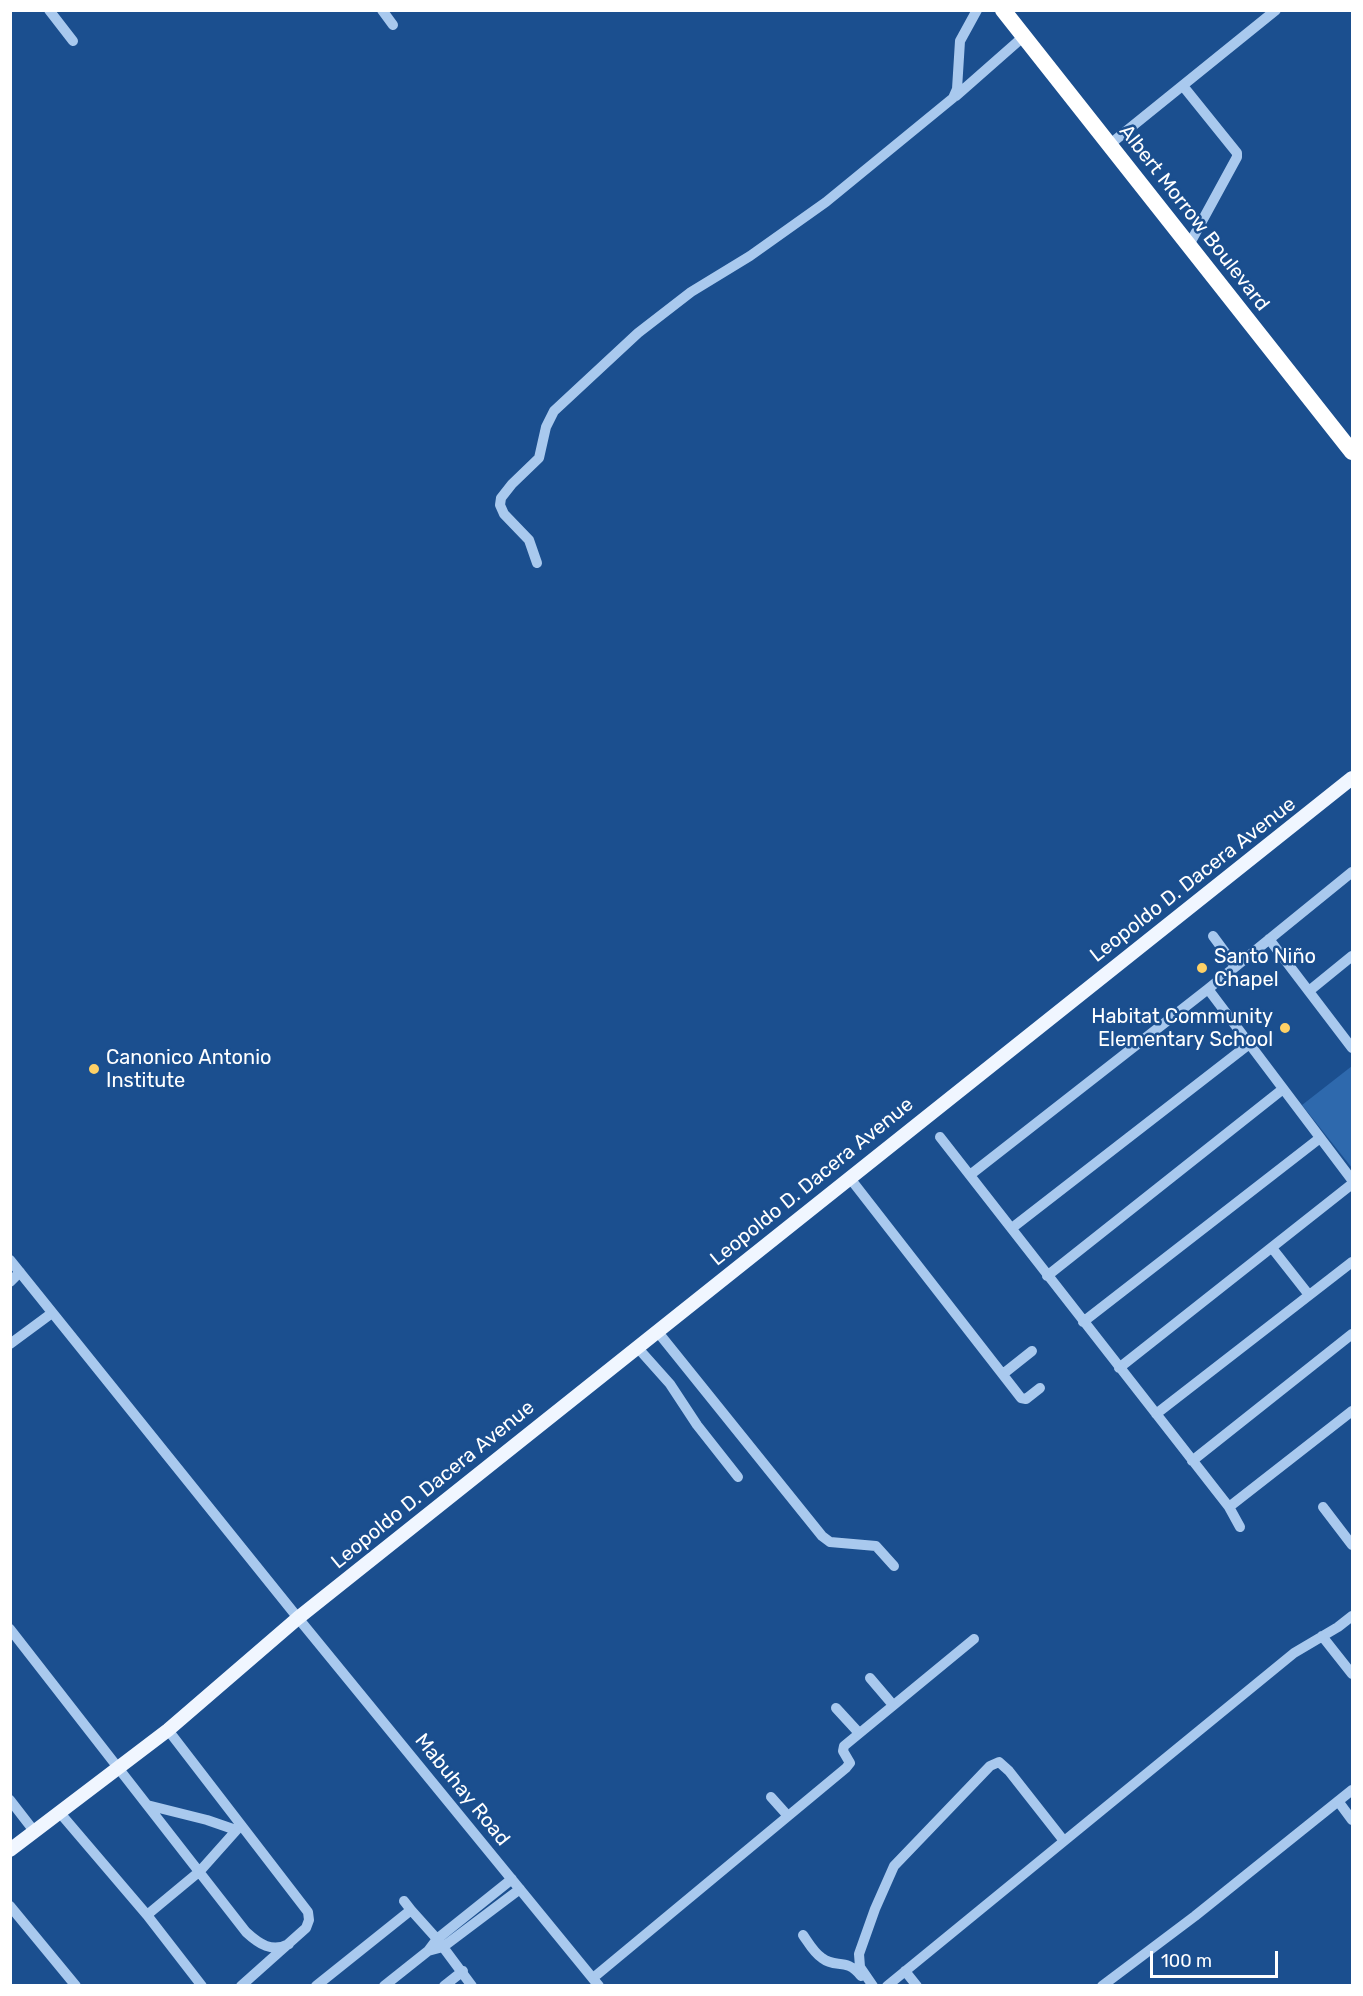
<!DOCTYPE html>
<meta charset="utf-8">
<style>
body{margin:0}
#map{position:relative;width:1363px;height:1996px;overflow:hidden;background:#1b4f8f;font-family:Rubik,sans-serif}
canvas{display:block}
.frame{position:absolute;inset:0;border:12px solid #fff;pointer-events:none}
.scale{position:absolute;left:1150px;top:1951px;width:128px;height:27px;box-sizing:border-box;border:3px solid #fff;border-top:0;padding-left:8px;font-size:18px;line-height:21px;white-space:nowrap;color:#fff;-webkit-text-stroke:4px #1b4f8f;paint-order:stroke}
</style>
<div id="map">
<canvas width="1363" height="1996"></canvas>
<div class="frame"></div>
<div class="scale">100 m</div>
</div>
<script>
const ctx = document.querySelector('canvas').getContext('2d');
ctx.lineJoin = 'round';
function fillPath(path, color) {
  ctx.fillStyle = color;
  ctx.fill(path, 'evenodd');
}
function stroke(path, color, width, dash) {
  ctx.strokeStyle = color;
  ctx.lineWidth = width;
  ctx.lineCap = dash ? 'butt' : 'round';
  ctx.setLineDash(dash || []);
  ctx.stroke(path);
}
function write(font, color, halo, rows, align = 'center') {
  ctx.font = font + ' Rubik,sans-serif';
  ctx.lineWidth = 5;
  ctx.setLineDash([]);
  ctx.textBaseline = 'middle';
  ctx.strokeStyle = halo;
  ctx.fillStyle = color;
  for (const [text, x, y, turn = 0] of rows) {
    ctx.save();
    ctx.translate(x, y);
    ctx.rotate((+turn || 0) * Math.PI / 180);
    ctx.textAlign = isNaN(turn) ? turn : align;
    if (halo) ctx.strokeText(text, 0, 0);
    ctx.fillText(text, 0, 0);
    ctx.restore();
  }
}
fillPath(new Path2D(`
 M1352,1066V1168L1302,1105Z`), '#2e69ad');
stroke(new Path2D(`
 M49,10L73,41
 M382,10L393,25
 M1183,86L1237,153V157L1189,245
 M956,96L1023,37
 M1109,145L1276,10
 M537,563L529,540L504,514L500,505L501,498L512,484L539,458L546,427L554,411L638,333L691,292L750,256L826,202L953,98L957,89L960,41L977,10
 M1213,936L1235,966
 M1269,939L1352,1048
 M1208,989L1352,1180
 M1309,991L1352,956
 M940,1137L1229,1507L1240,1527
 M970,1175L1208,989L1352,872
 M849,1177L1021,1398L1026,1399L1040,1388
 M1012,1228L1248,1045
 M1272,1248L1309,1295
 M10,1260L298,1618L599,1986
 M1047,1276L1283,1089
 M10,1282L20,1272
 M1083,1322L1320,1138
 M657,1331L822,1536L830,1542L876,1546L894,1566
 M10,1344L52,1313
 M637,1347L670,1384L697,1425L738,1477
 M1119,1368L1352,1184
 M1003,1374L1032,1351
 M1156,1414L1352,1262
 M1192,1461L1352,1334
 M1229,1507L1352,1411
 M1323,1507L1352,1545
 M10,1629L246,1932C259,1944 272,1953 289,1944
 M1322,1636L1352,1674
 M870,1678L893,1705
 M836,1708L859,1733
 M168,1730L308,1912L309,1920L306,1928L241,1986
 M771,1797L788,1816
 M10,1800L34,1831
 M1338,1801L1352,1820
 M147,1805L207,1820L236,1830
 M60,1813L147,1915L202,1986
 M10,1906L76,1986
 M411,1910L437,1939L472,1986
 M147,1915L200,1871L241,1825
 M803,1935C808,1942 814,1953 822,1958C836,1969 846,1957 861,1976
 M428,1951L443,1947L520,1889
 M905,1971L917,1986
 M593,1978L846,1768L850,1763L843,1751L844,1746L974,1639
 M316,1986L411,1910L404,1901
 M384,1986L428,1951L437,1939L512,1879
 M444,1986L463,1971
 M873,1986L860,1967L859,1954L875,1909L894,1866L990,1766L999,1762L1009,1771L1064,1841
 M887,1986L1294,1653L1338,1627L1352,1616
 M1102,1986L1195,1916L1352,1790`), '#a9c9ee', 10);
stroke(new Path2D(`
 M10,1850L168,1730L298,1618L1352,778`), '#f0f6ff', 14);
stroke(new Path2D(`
 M1003,10L1352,452`), '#fff', 16);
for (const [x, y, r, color] of [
 [1202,968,6,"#ffd166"],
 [1285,1028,6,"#ffd166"],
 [94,1069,6,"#ffd166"]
]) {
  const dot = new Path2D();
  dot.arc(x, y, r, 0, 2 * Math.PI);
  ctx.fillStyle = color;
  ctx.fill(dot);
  stroke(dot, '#1b4f8f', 2);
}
write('20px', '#fff', '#1b4f8f', [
 ["Albert Morrow Boulevard",1194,218,52],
 ["Leopoldo D. Dacera Avenue",1193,880,-38],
 ["Leopoldo D. Dacera Avenue",812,1182,-39],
 ["Leopoldo D. Dacera Avenue",433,1485,-39],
 ["Mabuhay Road",462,1790,51]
]);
write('20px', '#fff', '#1b4f8f', [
 ["Santo Niño",1214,957],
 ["Chapel",1214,980],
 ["Habitat Community",1273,1017,"right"],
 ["Elementary School",1273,1040,"right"],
 ["Canonico Antonio",106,1058],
 ["Institute",106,1081]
], 'left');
</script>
